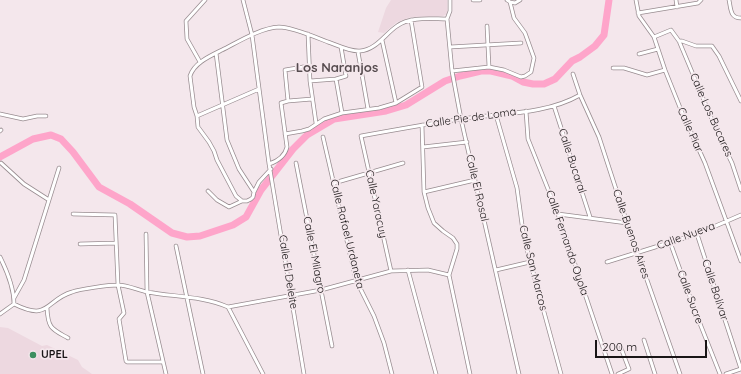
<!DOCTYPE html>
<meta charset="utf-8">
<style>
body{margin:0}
#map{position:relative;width:741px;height:374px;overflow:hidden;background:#f4e7ec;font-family:Quicksand,sans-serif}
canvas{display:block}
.scale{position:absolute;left:595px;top:340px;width:112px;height:18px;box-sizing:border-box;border:2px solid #191516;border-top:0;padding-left:5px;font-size:12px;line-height:14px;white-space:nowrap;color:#191516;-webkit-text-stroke:3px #f4e7ec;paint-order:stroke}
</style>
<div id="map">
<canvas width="741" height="374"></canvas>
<div class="scale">200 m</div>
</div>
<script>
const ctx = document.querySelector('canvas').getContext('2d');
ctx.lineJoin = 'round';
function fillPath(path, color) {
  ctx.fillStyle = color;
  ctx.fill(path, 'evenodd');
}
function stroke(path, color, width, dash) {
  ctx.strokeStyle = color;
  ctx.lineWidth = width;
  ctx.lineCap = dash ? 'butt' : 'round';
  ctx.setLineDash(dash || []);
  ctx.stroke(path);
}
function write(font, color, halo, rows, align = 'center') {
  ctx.font = font + ' Quicksand,sans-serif';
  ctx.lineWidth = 3.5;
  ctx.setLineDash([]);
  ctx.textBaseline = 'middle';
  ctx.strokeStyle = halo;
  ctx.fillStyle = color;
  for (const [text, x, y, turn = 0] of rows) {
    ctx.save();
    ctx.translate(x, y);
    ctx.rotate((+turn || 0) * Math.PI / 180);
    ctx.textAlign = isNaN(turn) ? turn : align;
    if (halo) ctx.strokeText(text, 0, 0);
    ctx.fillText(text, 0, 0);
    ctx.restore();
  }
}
fillPath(new Path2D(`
 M391,0H447V14L443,16L411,17L397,22L384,33L378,32L386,8Z
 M0,327L8,328L42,346L47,345L78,360L82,367L92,374H0Z`), '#edd8e0');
stroke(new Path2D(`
 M0,157L33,139L51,135L61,139L73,152L99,187L130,204L172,233L187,237L200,236L233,225L246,217L261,190L293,149L307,135L334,119L386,111L406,105L445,81L460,76L481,71H491L512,76L523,82L533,84H544L555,79L572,61L580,57L595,46L604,35L609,0`), '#fea5ca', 7);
const street = new Path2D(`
 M243,0L252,35L269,164L304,374
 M450,0V11L447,19L452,71L461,119L519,374
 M473,0H480
 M636,0L639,16L654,37L665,70L681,110L705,163L741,261
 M676,0L677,7
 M729,0C731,9 730,18 741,18
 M510,2L515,3L520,0
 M638,13L698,3L701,0
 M487,26L489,67
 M308,34L310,81L316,123
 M654,37L671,30L679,41L718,134L732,163L741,190
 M382,40L396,103
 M679,41H682L696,46H712L719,56L741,101
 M341,47L346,76L336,79L342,113
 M450,47L521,43
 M358,52L368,109
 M216,53L227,140L239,169L254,192
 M639,54L658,49
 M200,62L187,39L186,21L205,0
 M613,68H624L647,75L665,70
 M452,71L489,67L504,70L521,77L525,76L531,72L534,58L525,33L514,18L510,2L507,0
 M573,74L580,95L599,137L627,223L680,374
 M310,81L336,79
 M288,101L285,70L309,66
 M554,106L590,217
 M526,111L528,139L558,214L612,374
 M0,114L23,119L37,116H46
 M496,115L517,188L524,239L561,374
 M197,116L259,89
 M422,125L424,192L428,208L434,223L443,231L453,238L457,244V249L449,275L470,374
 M0,131L1,130
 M285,134L302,131L309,129L324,119L342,113L379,108L396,103L422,87L411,20
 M323,137L356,280L374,316L384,343L392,374
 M423,147L467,142
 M1,163L24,184L49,200
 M296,163L332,346
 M269,164C278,161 285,156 287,147L281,103L288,101L312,99
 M271,169L259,182L254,192L253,197L251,199L247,201H242L236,196L217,160L214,151L209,142L198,127L197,116L194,107L190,76C194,63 210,56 222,50C238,42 260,28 279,27C292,27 315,37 328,42C337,45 350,52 360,51C376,50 385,34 397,26C410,16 432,19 447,19
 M334,183L403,163
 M208,191L217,200L229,207L242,201
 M424,192L475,180
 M73,214L115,215L118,285L124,313L119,319L126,361L127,362H163
 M558,214L627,223
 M146,234L147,292L166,374
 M697,234L741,369
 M670,242L695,311L720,374
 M80,244L116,243
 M176,246L203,374
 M0,257C7,271 14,288 14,304L0,314
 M607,262L697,234L741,215
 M408,270L436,374
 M496,270L530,262
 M391,271L361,136C394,130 427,124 461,119C500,113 545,115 580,95
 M14,298L24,280L59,168
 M14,304C50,322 45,300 72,292C80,289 109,285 118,285C127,285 138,290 147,292C175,297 202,296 228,307L321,290L391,271L428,270L449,275
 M228,307L263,374
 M47,308C48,329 52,329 68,338
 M644,340L655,374
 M618,374L629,369L621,348
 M726,374L741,369`);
stroke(street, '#988c90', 4.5);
stroke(street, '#fff', 3);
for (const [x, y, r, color] of [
 [33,355,4,"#3d8f60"]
]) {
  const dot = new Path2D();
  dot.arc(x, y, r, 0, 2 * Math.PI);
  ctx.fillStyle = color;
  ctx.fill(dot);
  stroke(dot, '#f4e7ec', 1.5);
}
write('11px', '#191516', '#f4e7ec', [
 ["Calle Los Bucares",711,115,66],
 ["Calle Pie de Loma",471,118,-8],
 ["Calle Piar",690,130,66],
 ["Calle Bucaral",572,161,72],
 ["Calle El Rosal",477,188,77],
 ["Calle Yaracuy",376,204,78],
 ["Calle Rafael Urdaneta",347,234,76],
 ["Calle Buenos Aires",631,234,71],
 ["Calle Nueva",686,236,-20],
 ["Calle Fernando Oyola",567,243,71],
 ["Calle El Milagro",314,255,79],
 ["Calle San Marcos",533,268,76],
 ["Calle El Deleite",288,272,81],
 ["Calle Bolívar",715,290,72],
 ["Calle Sucre",690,297,70]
]);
write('bold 11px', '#191516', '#f4e7ec', [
 ["UPEL",41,355]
], 'left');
write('bold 13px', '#554b4e', '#f4e7ec', [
 ["Los Naranjos",337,68]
]);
</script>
